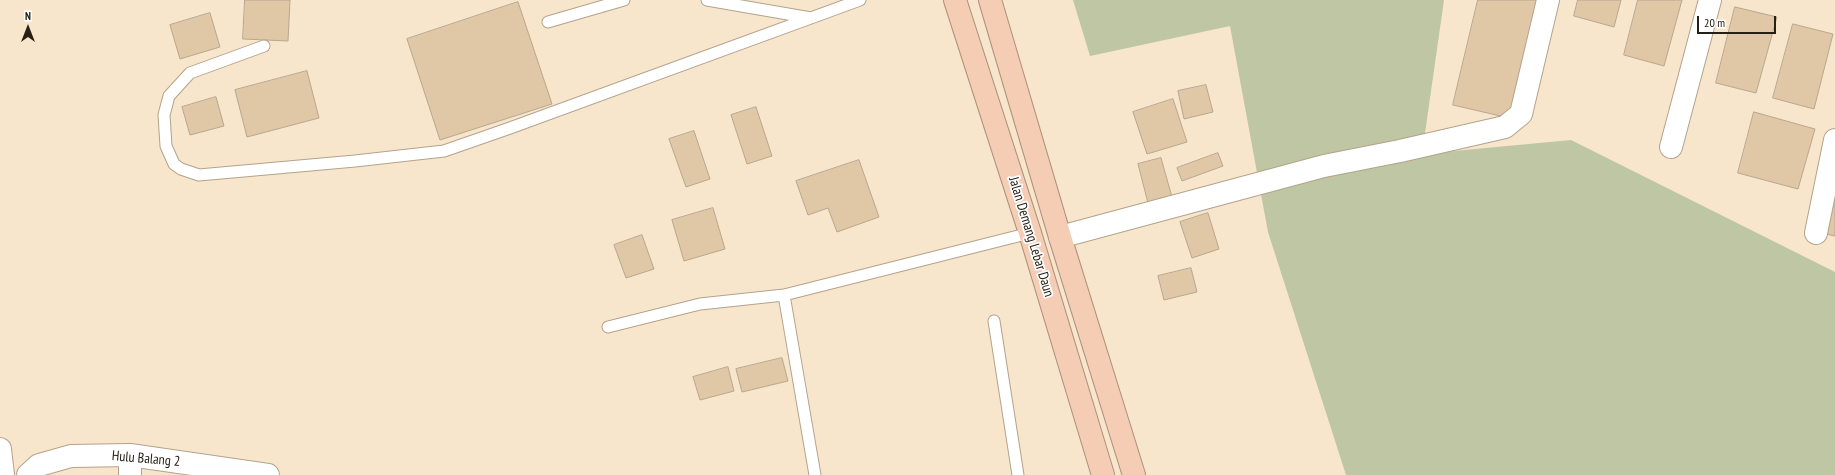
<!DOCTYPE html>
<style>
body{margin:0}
#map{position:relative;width:1835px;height:475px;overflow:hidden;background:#f7e5cc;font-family:"PT Sans Narrow",sans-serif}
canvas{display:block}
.north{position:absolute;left:8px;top:8px;width:40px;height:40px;-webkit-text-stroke:3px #fff;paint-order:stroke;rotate:0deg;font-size:11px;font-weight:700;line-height:16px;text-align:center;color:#262017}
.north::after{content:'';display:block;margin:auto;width:14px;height:18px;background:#262017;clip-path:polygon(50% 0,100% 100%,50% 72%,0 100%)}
.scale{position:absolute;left:1697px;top:16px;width:79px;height:18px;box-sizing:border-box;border:2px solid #262017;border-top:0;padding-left:5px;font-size:12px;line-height:14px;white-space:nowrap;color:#262017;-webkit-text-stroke:3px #fff;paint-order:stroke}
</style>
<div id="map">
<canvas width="1835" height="475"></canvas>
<div class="north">N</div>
<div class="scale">20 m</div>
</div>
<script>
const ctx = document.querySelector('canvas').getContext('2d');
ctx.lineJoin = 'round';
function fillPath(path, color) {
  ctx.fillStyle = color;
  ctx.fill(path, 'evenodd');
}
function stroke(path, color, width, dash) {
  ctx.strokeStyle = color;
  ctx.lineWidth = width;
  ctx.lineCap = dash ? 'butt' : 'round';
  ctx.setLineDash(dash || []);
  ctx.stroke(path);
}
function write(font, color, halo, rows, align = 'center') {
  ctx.font = font + ' "PT Sans Narrow",sans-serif';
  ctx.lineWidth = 3.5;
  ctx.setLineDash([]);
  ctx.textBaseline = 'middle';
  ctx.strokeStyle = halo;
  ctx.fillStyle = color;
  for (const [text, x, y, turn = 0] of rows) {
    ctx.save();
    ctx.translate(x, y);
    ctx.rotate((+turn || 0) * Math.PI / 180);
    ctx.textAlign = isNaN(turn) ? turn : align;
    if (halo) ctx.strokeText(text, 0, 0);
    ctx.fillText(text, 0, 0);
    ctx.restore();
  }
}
fillPath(new Path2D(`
 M1073,0H1444L1422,154L1571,140L1835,272V475H1346L1268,232L1230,26L1090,56Z`), '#bec6a3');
const building = new Path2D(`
 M245,0H290L288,41L243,39Z
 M1478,0H1537L1509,118L1453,105Z
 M1578,0H1621L1614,27L1574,16Z
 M1638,0H1682L1664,66L1624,55Z
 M518,2L552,104L440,140L407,39Z
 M1735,7L1777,17L1756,93L1716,83Z
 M210,13L220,47L180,59L170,25Z
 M1793,24L1833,34L1814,109L1773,98Z
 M307,71L319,118L247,137L235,90Z
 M1206,85L1213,112L1184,119L1178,91Z
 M216,97L224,126L190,135L182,107Z
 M1173,99L1187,142L1147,154L1133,112Z
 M756,107L772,156L747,164L731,115Z
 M1754,112L1815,129L1798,189L1738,173Z
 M694,131L710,179L686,187L669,139Z
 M1218,153L1223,166L1182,181L1177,168Z
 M1161,158L1172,197L1148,203L1138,164Z
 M859,160L879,217L837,232L828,208L808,215L796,181Z
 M1835,197V236L1826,234Z
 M713,208L725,249L684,261L672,220Z
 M1208,213L1219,249L1192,258L1180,222Z
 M642,235L654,269L626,278L614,245Z
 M1191,268L1197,292L1164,300L1158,276Z
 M782,358L788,381L742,392L736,369Z
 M728,367L734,391L700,400L693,377Z`);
fillPath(building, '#e0c7a6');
stroke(building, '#b8a68f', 1);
const lane = new Path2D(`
 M707,0L811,18
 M548,22L624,0
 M264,46L190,73L169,96L164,115L166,146L174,164L181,169L199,175L355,161L444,151L510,128L860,0
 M784,295L815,475
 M994,321L1018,475
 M608,327L700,304L784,295L1030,233`);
const street = new Path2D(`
 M1671,147L1710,0
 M1816,233L1835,140
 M1060,237L1324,166L1400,151L1505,127L1521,114L1548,0
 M0,449L3,475
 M28,475L39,465L71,456L130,455L268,475
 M130,475V455`);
const highway = new Path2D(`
 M955,0L1030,233L1103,475
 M990,0L1060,237L1134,475`);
stroke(lane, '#b4a38c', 13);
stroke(street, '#b4a38c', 24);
stroke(highway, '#ad907d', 24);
stroke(lane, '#fff', 11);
stroke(street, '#fff', 22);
stroke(highway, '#f5ccb4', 22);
write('14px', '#262017', '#fff', [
 ["Jalan Demang Lebar Daun",1031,237,73],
 ["Hulu Balang 2",146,459,5]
]);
</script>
